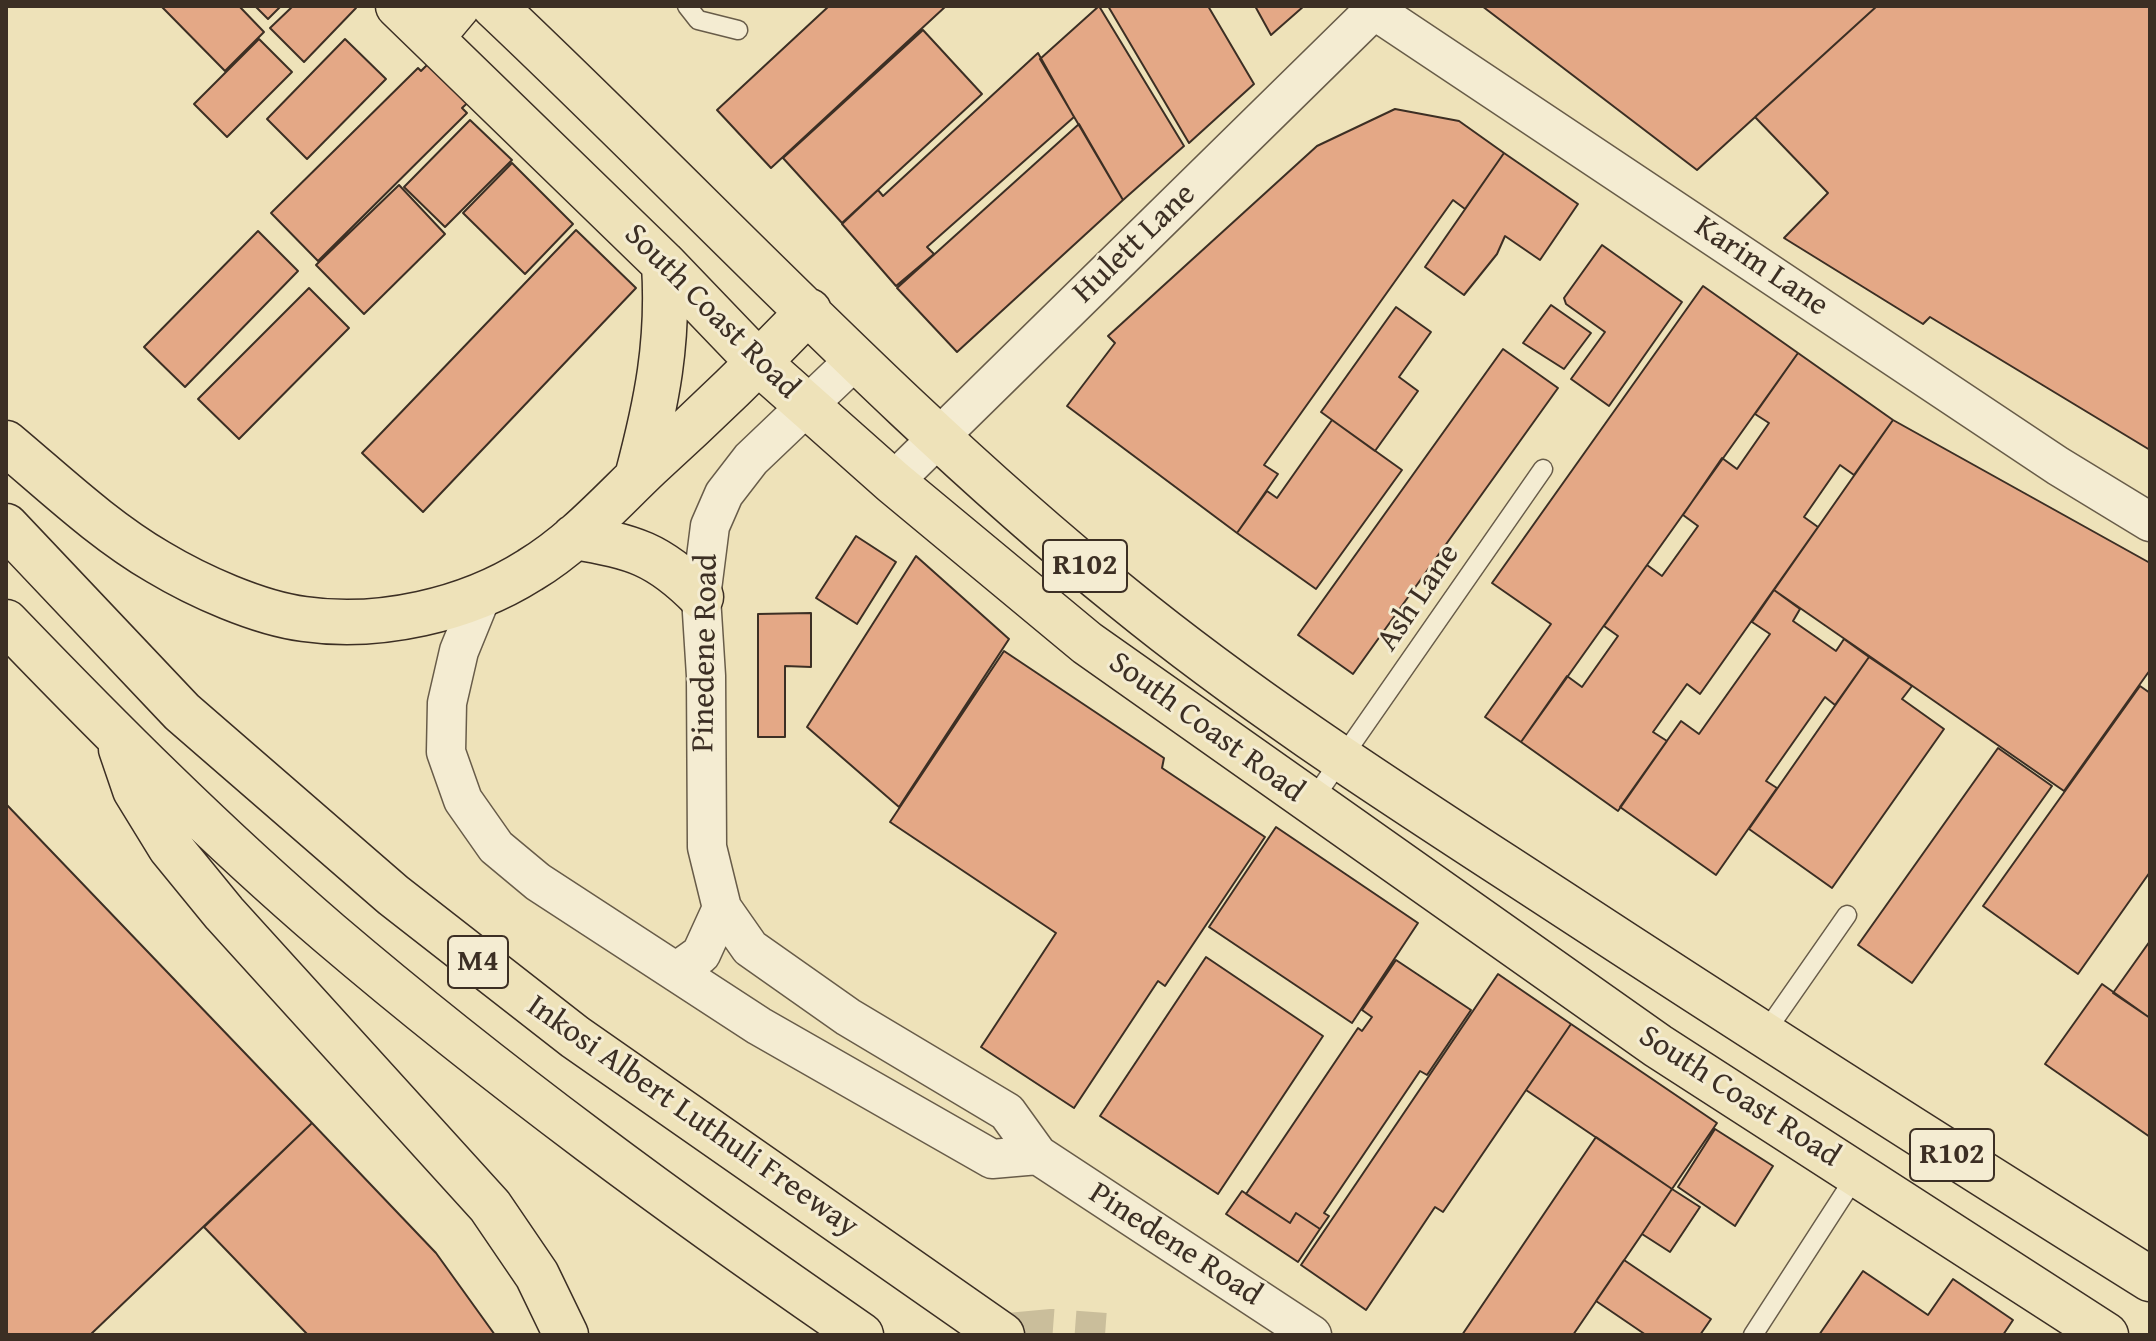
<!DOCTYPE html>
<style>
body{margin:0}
#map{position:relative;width:2156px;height:1341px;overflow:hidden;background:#eee2b9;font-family:"Gentium Book Plus",serif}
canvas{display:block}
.frame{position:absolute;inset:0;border:8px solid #3c2f24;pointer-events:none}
</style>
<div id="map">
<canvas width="2156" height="1341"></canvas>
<div class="frame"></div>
</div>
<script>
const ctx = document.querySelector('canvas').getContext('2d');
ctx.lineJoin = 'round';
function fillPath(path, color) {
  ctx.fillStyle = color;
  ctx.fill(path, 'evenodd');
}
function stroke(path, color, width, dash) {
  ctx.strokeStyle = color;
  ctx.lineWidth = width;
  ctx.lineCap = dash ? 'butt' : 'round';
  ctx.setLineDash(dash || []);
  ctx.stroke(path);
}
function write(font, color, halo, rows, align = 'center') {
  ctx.font = font + ' "Gentium Book Plus",serif';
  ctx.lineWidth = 6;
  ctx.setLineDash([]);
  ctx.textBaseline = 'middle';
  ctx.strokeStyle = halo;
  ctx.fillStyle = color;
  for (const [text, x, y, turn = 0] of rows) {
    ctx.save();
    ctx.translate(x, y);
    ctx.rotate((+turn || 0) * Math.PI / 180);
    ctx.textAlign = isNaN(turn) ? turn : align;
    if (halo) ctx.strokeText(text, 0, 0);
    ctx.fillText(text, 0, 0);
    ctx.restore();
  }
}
const building = new Path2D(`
 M161,6H239L264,32L225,71Z
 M255,6H281L268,19Z
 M293,6H354L356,8L304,62L270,28Z
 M829,6H946L771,168L717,110Z
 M1099,6L1184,146L1123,200L1040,59Z
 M1108,6H1208L1254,84L1189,143Z
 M1255,6H1304L1271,35Z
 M1482,6H1877L1697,170Z
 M1877,6H2150V450L1930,317L1923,324L1784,238L1828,193L1755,117Z
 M923,30L982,94L842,223L783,158Z
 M259,39L292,72L227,137L194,104Z
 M345,39L386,79L307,159L267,119Z
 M1038,53L1074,117L927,247L934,254L896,286L842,224L878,190L883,196Z
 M436,56L475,96L462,108L467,113L318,261L271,213L418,68L421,71Z
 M1395,109L1459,121L1504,153L1465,209L1453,200L1264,465L1278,474L1237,533L1067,406L1115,343L1108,336L1317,146Z
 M470,120L512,160L445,227L404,187Z
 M1079,124L1123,200L957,352L897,288Z
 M1504,153L1578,204L1540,260L1505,236L1497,254L1464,295L1425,267Z
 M512,163L573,224L525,274L463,213Z
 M399,185L445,234L364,314L316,265Z
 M576,230L636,288L423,512L362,453Z
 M258,231L298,271L185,387L144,347Z
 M1602,245L1682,302L1609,406L1571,379L1605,332L1566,304L1564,298Z
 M1703,286L1798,353L1521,742L1485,717L1551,624L1492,583Z
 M309,288L349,328L239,439L198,399Z
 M1551,305L1591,333L1564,369L1523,343Z
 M1396,307L1431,332L1399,377L1418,391L1375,451L1321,412Z
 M1503,349L1558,388L1353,674L1298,635Z
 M1798,353L1893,420L1854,475L1840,465L1804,517L1818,527L1700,694L1687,684L1653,732L1667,741L1618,811L1521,742L1567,676L1582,687L1618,636L1604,626L1647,565L1662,576L1698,526L1683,515L1722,458L1737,469L1769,423L1755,414Z
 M1332,420L1402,470L1316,589L1237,533L1267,491L1277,498Z
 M1893,420L2150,563V670L2064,791L1774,590Z
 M856,536L896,562L857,624L816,598Z
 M916,556L1009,639L899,807L807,727Z
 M1774,590L1800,609L1793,621L1836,651L1844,639L1869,657L1835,705L1825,697L1766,781L1777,788L1716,875L1620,807L1681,721L1699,734L1770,634L1752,622Z
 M811,613V667L785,666V737H758V614Z
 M1004,651L1164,758L1162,768L1265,837L1165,986L1158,981L1074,1108L981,1047L1056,933L890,822Z
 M1869,657L1912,686L1902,699L1944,729L1832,888L1749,829Z
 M2140,686L2150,693V872L2078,974L1983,906Z
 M1998,748L2052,786L1912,983L1858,945Z
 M6,804L312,1123L90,1335H6Z
 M1276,827L1418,923L1352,1023L1209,927Z
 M2150,941V1018L2113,993Z
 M1206,957L1323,1036L1218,1194L1100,1116Z
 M1396,960L1471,1010L1427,1075L1420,1071L1324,1213L1329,1216L1320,1229L1296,1213L1290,1223L1246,1194L1358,1028L1362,1031L1372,1017L1362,1010Z
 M1498,974L1571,1024L1443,1212L1435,1207L1366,1310L1301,1265Z
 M2102,984L2150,1018V1137L2045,1064Z
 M1571,1024L1717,1123L1672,1189L1526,1090Z
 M312,1123L436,1253L495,1335H308L204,1227Z
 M1715,1129L1773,1166L1735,1226L1678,1187Z
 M1596,1137L1672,1189L1642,1234L1573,1335H1462Z
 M1672,1189L1700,1207L1670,1252L1642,1234Z
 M1242,1191L1290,1223L1296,1213L1320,1229L1298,1262L1226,1214Z
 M1624,1260L1711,1319L1700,1335H1646L1596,1301Z
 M1863,1271L1928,1315L1953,1279L2013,1320L2003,1335H1819Z`);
fillPath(building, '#e4a886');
stroke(building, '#3c2f24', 2);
stroke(new Path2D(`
 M1009,1335L1052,1331L1105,1335`), '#cabe9b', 44, [44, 22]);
const lane = new Path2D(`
 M687,6L698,20L738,30
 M1312,801L1543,469
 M1764,1034L1847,915
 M1753,1335L1857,1174`);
const street = new Path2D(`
 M1374,10L2058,466L2150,522
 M857,358L751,459L724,494L710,526L701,597L706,676L707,847L722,908L750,948L848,1017L1007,1112L1038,1155L1312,1335
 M893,482L1378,6
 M481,597L459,651L447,703L446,752L463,800L496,847L538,882L759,1026L992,1159L1038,1155
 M676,972L701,954L722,908`);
const highway = new Path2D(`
 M398,6L664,264L759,363L893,482L1087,643L1658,1046L2106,1335
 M494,6C703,203 899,417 1123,598C1259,709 1408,803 1555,899C1752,1028 1950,1154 2150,1279
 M432,37L458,6
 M6,443C55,484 103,530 158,562C198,586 258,613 304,619C379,630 467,610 530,570C575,543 611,502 649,466C704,416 757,365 809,311
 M637,477C657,402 669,342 664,264
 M6,526L182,712L393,895L575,1037L1002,1335
 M574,537C632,546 659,554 701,597
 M6,622C110,730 216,836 329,933C499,1078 678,1209 861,1335
 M121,749L135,790L170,847L224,913L490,1206L537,1275L566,1335`);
stroke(lane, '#685c49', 21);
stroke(street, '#685c49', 41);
stroke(highway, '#3c2f24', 47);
stroke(lane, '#f4ecd2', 18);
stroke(street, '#f4ecd2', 38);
stroke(highway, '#eee2b9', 44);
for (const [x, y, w] of [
 [1085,566,84],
 [478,962,60],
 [1952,1155,84]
]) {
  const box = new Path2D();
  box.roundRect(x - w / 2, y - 26, w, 52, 6);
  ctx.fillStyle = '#f4ecd2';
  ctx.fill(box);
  stroke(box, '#3c2f24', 2);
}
write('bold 30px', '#3c2f24', null, [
 ["R102",1085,566],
 ["M4",478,962],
 ["R102",1952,1155]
]);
write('32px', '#3c2f24', '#f4ecd2', [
 ["Hulett Lane",1135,244,-44],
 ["Karim Lane",1761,267,34],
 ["South Coast Road",711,312,45],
 ["Ash Lane",1419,598,-56],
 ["Pinedene Road",706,653,-89],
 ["South Coast Road",1206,728,36],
 ["South Coast Road",1739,1097,33],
 ["Inkosi Albert Luthuli Freeway",692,1117,35],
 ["Pinedene Road",1175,1245,33]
]);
</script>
